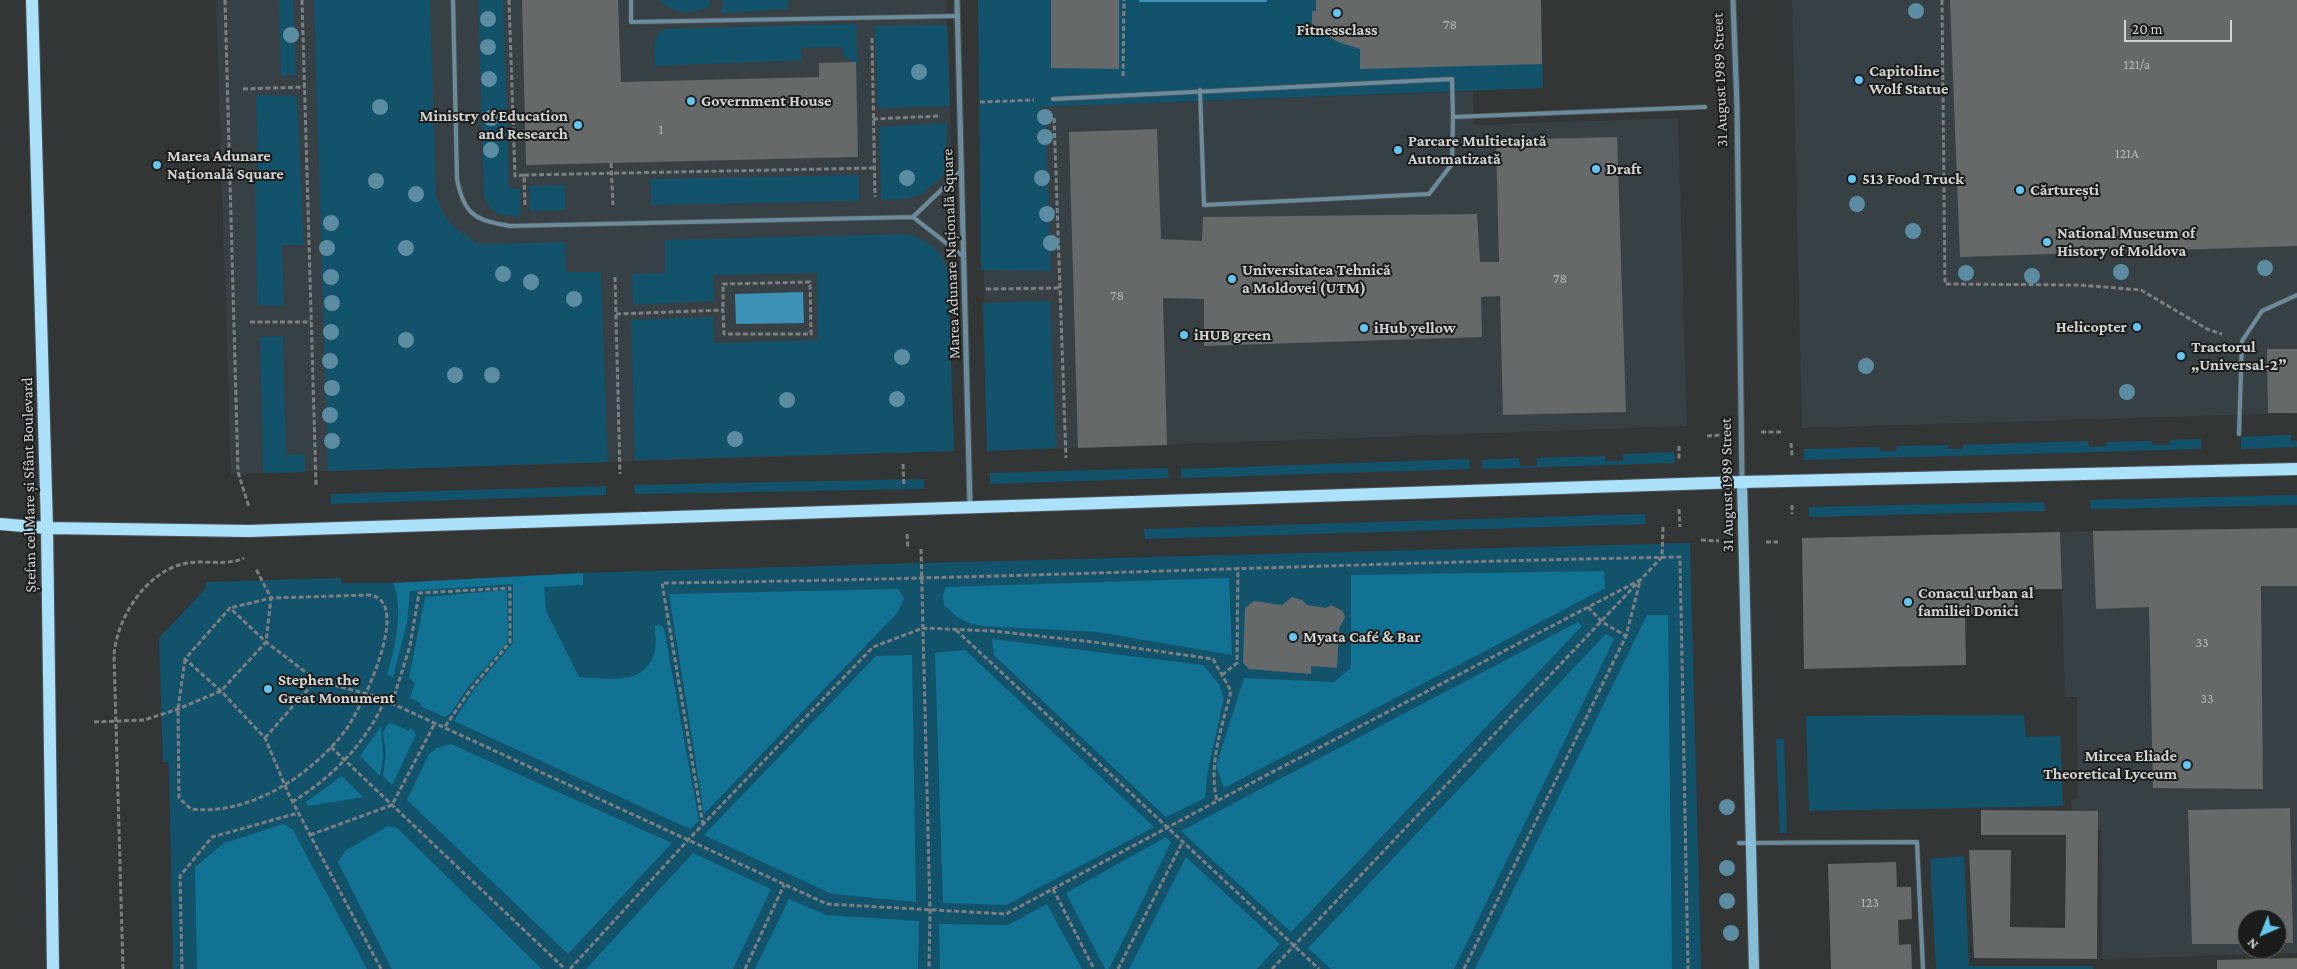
<!DOCTYPE html>
<meta charset="utf-8">
<style>
body{margin:0}
#map{position:relative;width:2297px;height:969px;overflow:hidden;background:#333637;font-family:"Crimson Pro",serif}
canvas{display:block}
.north{position:absolute;left:2237px;top:909px;width:50px;height:50px;box-sizing:border-box;background:#1b1d1d;border:1px solid #646666;border-radius:50%;rotate:224deg;font-size:14px;font-weight:700;line-height:20px;text-align:center;color:#d1d3d4}
.north::after{content:'';display:block;margin:auto;width:18px;height:22px;background:#65c5ee;clip-path:polygon(50% 0,100% 100%,50% 72%,0 100%)}
.scale{position:absolute;left:2124px;top:20px;width:108px;height:22px;box-sizing:border-box;border:2px solid #d1d3d4;border-top:0;padding-left:6px;font-size:15px;line-height:18px;white-space:nowrap;color:#d1d3d4;-webkit-text-stroke:4px #1b1d1d;paint-order:stroke}
</style>
<div id="map">
<canvas width="2297" height="969"></canvas>
<div class="north">N</div>
<div class="scale">20 m</div>
</div>
<script>
const ctx = document.querySelector('canvas').getContext('2d');
ctx.lineJoin = 'round';
function fillPath(path, color) {
  ctx.fillStyle = color;
  ctx.fill(path, 'evenodd');
}
function stroke(path, color, width, dash) {
  ctx.strokeStyle = color;
  ctx.lineWidth = width;
  ctx.lineCap = dash ? 'butt' : 'round';
  ctx.setLineDash(dash || []);
  ctx.stroke(path);
}
function write(font, color, halo, rows, align = 'center') {
  ctx.font = font + ' "Crimson Pro",serif';
  ctx.lineWidth = 4;
  ctx.setLineDash([]);
  ctx.textBaseline = 'middle';
  ctx.strokeStyle = halo;
  ctx.fillStyle = color;
  for (const [text, x, y, turn = 0] of rows) {
    ctx.save();
    ctx.translate(x, y);
    ctx.rotate((+turn || 0) * Math.PI / 180);
    ctx.textAlign = isNaN(turn) ? turn : align;
    if (halo) ctx.strokeText(text, 0, 0);
    ctx.fillText(text, 0, 0);
    ctx.restore();
  }
}
fillPath(new Path2D(`
 M216,0H947L952,169L948,273L954,451L231,474Z
 M1792,0H2297V413L1802,428Z
 M1473,91L1474,125L1678,118L1687,426L987,451L981,109Z
 M2297,528V953L2102,959L2101,830L2073,827L2071,800L2078,799L2077,697H2065L2060,532ZM2247,919H2277V949H2247Z`), '#374045');
fillPath(new Path2D(`
 M279,0H293L296,75L281,76Z
 M314,0H430L436,196L443,213L454,227L478,244L565,242L566,272H601L608,462L328,471Z
 M478,0H503L509,188L520,189V216C502,216 492,215 484,197Z
 M659,0H710L709,7C690,14 674,15 659,0Z
 M723,0H788V9L721,13Z
 M978,0H1541L1543,88L1040,107L1045,113L1051,271L981,270Z
 M856,24L858,64L844,57L842,47L801,48L802,60L655,66C654,50 651,38 665,29Z
 M947,25L950,106L878,108L875,26Z
 M256,95L297,96L304,245H282L284,306L257,305L255,176H258Z
 M947,123L945,171L940,179L920,195L905,199L881,200L879,127Z
 M859,175V201L651,205V179Z
 M565,185V210L530,211L529,186Z
 M906,234C929,240 942,249 948,273L954,451L635,460L631,320L713,317L714,343L818,340L817,273L713,275L714,301L633,305L632,274L665,273V240Z
 M1050,301L1056,448L987,451L983,303Z
 M283,336L286,455L305,454V472L263,473L260,337Z
 M2291,435V441H2297V447L2241,449V437Z
 M2201,439V449L1804,460V449L1880,447V451H1896L1897,446L1948,445V449H1963L1964,445L2088,441L2089,447L2106,446L2107,442L2152,441V445H2170V440Z
 M1674,452L1675,463L1482,469V460L1519,458L1520,466H1537V458L1605,456V461H1623V454Z
 M1469,459L1470,469L1181,478V469Z
 M1168,468L1169,478L990,484V473Z
 M924,479V489L635,494L634,485Z
 M606,486V495L331,504V494Z
 M2297,495V505L2091,509L2090,500Z
 M2044,502L2045,511L1809,517V507Z
 M1645,514L1646,524L1145,539L1144,529Z
 M1690,543L1701,969H173L169,764L167,762H163L159,638L206,588V582L341,578V583H393L583,573L886,564Z
 M2024,715L2026,737L2060,736L2063,806L1809,811L1806,716Z
 M1776,739H1784L1787,833H1780Z
 M1964,856L1969,966H2093V969H1936L1930,859Z`), '#13526b');
fillPath(new Path2D(`
 M1604,571L1605,588L1224,788L1216,766L1244,678L1334,682L1351,668V575Z
 M583,573V585L544,587L546,611L579,677C606,678 645,687 654,653C657,645 655,634 655,625L662,626L664,629L699,821L690,829L454,721L473,691L513,643V584L410,591L407,623L393,677L387,674C395,652 404,605 393,583Z
 M1229,578L1232,655L1097,632L982,626L969,623L957,617L944,605L943,595L946,587Z
 M899,589L904,599L898,612L704,814L669,594Z
 M507,590L508,639L506,644L468,687L450,714L445,717L420,706L421,703L410,698L415,683L409,678L425,597Z
 M1647,615H1668L1672,969H1475Z
 M1578,622L1582,626L1291,932L1181,831Z
 M1606,634L1614,639L1454,969H1331L1308,948Z
 M992,639L1203,665L1219,684L1224,698L1207,775L1205,798L1166,817L994,655Z
 M965,650L1154,827L1006,905L943,903L935,653Z
 M912,655L916,902L832,894L704,835L876,656Z
 M391,723L409,731L410,727L416,735L392,785L383,776L386,753L383,733L387,725Z
 M381,726L383,758L380,776L360,756Z
 M451,744L672,843L568,954L407,800L429,754L437,748Z
 M342,776L363,797L308,806L306,802Z
 M284,824L293,830L367,969H197L195,867L224,843Z
 M388,826L397,828L542,969H392L338,862L345,851Z
 M1166,837L1171,842L1109,969H1105L1066,893Z
 M693,853L771,889L733,969H586Z
 M1186,857L1280,944L1257,969H1129Z
 M789,899L826,915L919,921L918,969H755Z
 M1047,904L1082,969H940L939,924L1008,925Z`), '#127294');
fillPath(new Path2D(`
 M1139,0H1267V2H1139Z
 M803,292L804,323L736,324L735,294Z`), '#3c91b5');
fillPath(new Path2D(`
 M522,0H618L621,82L819,77V63L856,62L858,157L526,165Z
 M1051,0H1119V69L1051,68Z
 M1316,0H1541L1542,64L1360,69V49L1338,42L1312,27V11H1316Z
 M1950,0H2297V246L1960,257Z
 M1157,129L1161,239L1202,241L1203,217L1477,214L1480,262H1499L1496,140L1617,137L1626,412L1503,415L1500,296L1481,297L1482,337L1204,346V299L1163,298L1167,445L1078,448L1069,132Z
 M2267,349H2297V413H2268Z
 M2297,528V586H2261L2263,789L2153,788L2149,607L2096,609L2093,531Z
 M2060,532L2062,589H2014V615H1965L1966,665L1804,669L1802,538Z
 M1292,597L1302,600L1307,605L1326,608L1331,605L1343,611L1345,617L1339,629L1337,668L1311,666V674L1249,669L1243,663L1245,608L1254,601L1282,605Z
 M2290,808L2293,943H2277V919H2247V944H2192L2188,810Z
 M1981,810L2098,811L2097,959L1974,958L1969,850H2011L2010,927L2065,928L2066,835H1981Z
 M1896,862L1897,887H1911L1912,919L1898,920L1899,945L1911,944L1912,969H1831L1828,864Z
 M2297,958V969H2217V960Z`), '#65696a');
const lane = new Path2D(`
 M453,0L457,179C464,216 476,220 510,226L913,217L964,257
 M631,0V22L957,16
 M1200,90L1204,205L1429,194L1452,164L1453,117
 M1053,99L1452,79L1453,117L1705,107
 M913,217L961,171
 M2239,434L2242,341L2262,311L2297,295
 M1739,843L1917,842L1923,969`);
const street = new Path2D(`
 M957,0L970,507
 M1733,0L1737,106L1742,481`);
const secondary = new Path2D(`
 M1742,482L1754,969`);
const primary = new Path2D(`
 M32,0L47,528L53,969
 M0,524L47,528L249,531L1742,482L2297,469`);
stroke(lane, '#4f5253', 5.5);
stroke(street, '#4f5253', 7);
stroke(secondary, '#4f5253', 12);
stroke(primary, '#4f5253', 14);
stroke(new Path2D(`
 M225,0L238,472L249,507
 M302,0L316,485
 M509,0L515,176L524,175L525,205
 M1942,0L1945,284L2079,285L2141,290L2207,329L2222,334
 M872,38L875,197
 M1123,76L1124,0
 M243,89L305,87
 M980,102L1034,100
 M1054,118L1066,458
 M873,119L940,116
 M611,163L613,205
 M524,175L874,168
 M615,277L620,474
 M986,289L1060,288
 M616,314L723,310L724,334H811L810,282L723,284V310
 M250,322H311
 M1761,432H1783
 M1707,436L1720,435
 M1791,443L1792,456
 M1679,446V460
 M903,464L904,486
 M1792,505V514
 M1679,509L1680,527
 M907,534L908,549
 M1701,540L1719,541
 M1766,542H1778
 M921,549L930,911L929,969
 M1588,607L1602,622L1626,636
 M956,630L1319,969
 M185,659L178,709L179,798L191,809C250,816 311,775 345,731C360,711 415,600 369,595L271,598L230,608
 M1222,675L1237,663L1238,567
 M392,703L410,646L419,593L510,588V642L471,689L444,728
 M94,722L144,720L178,709L221,691L266,642L271,598L256,569
 M265,738L316,680
 M331,747L565,969
 M292,802C333,777 365,744 385,700
 M703,825L662,583C1001,579 1341,563 1680,557L1688,969
 M310,835L392,805L435,723
 M1053,889L1094,969
 M123,969L114,655C117,617 147,570 187,563C205,560 227,566 244,558
 M182,969L180,876L212,837L298,813
 M381,969L289,795L265,738L221,691L185,659L230,608L266,642L316,680L378,697L827,904L1006,914L1217,801L1640,580
 M570,969L688,840L873,647L923,628L993,631L1093,642L1213,659L1231,691C1222,728 1208,763 1217,801
 M745,969L784,885
 M1118,969L1183,841
 M1272,969L1662,557L1663,527
 M1464,969L1626,636L1640,581`), '#7c7f80', 3, [5, 2.5]);
stroke(lane, '#6b8c9c', 4);
stroke(street, '#6b8c9c', 5);
stroke(secondary, '#88bdd6', 10);
stroke(primary, '#abe1fb', 12);
ctx.fillStyle = '#5b8ca2';
for (const [x, y] of [
 [1916,11],
 [488,19],
 [291,35],
 [488,47],
 [919,72],
 [489,79],
 [380,107],
 [1045,117],
 [491,118],
 [1045,137],
 [491,150],
 [907,178],
 [1042,178],
 [376,181],
 [416,194],
 [1857,204],
 [1047,214],
 [331,223],
 [1913,231],
 [1051,243],
 [327,248],
 [406,248],
 [2265,268],
 [2121,272],
 [1966,273],
 [503,274],
 [2032,276],
 [331,277],
 [531,282],
 [574,299],
 [332,303],
 [331,332],
 [406,340],
 [902,357],
 [330,361],
 [1866,366],
 [455,375],
 [492,375],
 [332,388],
 [2127,392],
 [897,399],
 [787,400],
 [330,415],
 [735,439],
 [332,441],
 [1727,807],
 [1727,868],
 [1727,901],
 [1731,933]
]) {
  ctx.beginPath();
  ctx.arc(x, y, 8, 0, 2 * Math.PI);
  ctx.fill();
}
for (const [x, y, r, color] of [
 [1337,13,5,"#65c5ee"],
 [1859,80,5,"#65c5ee"],
 [691,101,5,"#65c5ee"],
 [578,125,5,"#65c5ee"],
 [1398,150,5,"#65c5ee"],
 [157,165,5,"#65c5ee"],
 [1596,169,5,"#65c5ee"],
 [1852,179,5,"#65c5ee"],
 [2020,190,5,"#65c5ee"],
 [2047,242,5,"#65c5ee"],
 [1232,279,5,"#65c5ee"],
 [2137,327,5,"#65c5ee"],
 [1364,328,5,"#65c5ee"],
 [1184,335,5,"#65c5ee"],
 [2181,356,5,"#65c5ee"],
 [1908,602,5,"#65c5ee"],
 [1293,637,5,"#65c5ee"],
 [268,689,5,"#65c5ee"],
 [2187,765,5,"#65c5ee"]
]) {
  const dot = new Path2D();
  dot.arc(x, y, r, 0, 2 * Math.PI);
  ctx.fillStyle = color;
  ctx.fill(dot);
  stroke(dot, '#1b1d1d', 2);
}
write('14px', '#b6b8ba', null, [
 ["78",1450,25],
 ["121/a",2137,65],
 ["1",661,130],
 ["121A",2127,154],
 ["78",1560,279],
 ["78",1117,296],
 ["33",2202,643],
 ["33",2207,699],
 ["123",1870,903]
]);
write('bold 16px', '#d1d3d4', '#1b1d1d', [
 ["Fitnessclass",1337,30,"center"],
 ["Capitoline",1869,71],
 ["Wolf Statue",1869,89],
 ["Government House",701,101],
 ["Ministry of Education",568,116,"right"],
 ["and Research",568,134,"right"],
 ["Parcare Multietajată",1408,141],
 ["Automatizată",1408,159],
 ["Marea Adunare",167,156],
 ["Națională Square",167,174],
 ["Draft",1606,169],
 ["513 Food Truck",1862,179],
 ["Cărturești",2030,190],
 ["National Museum of",2057,233],
 ["History of Moldova",2057,251],
 ["Universitatea Tehnică",1242,270],
 ["a Moldovei (UTM)",1242,288],
 ["Helicopter",2127,327,"right"],
 ["iHub yellow",1374,328],
 ["iHUB green",1194,335],
 ["Tractorul",2191,347],
 ["„Universal-2”",2191,365],
 ["Conacul urban al",1918,593],
 ["familiei Donici",1918,611],
 ["Myata Café & Bar",1303,637],
 ["Stephen the",278,680],
 ["Great Monument",278,698],
 ["Mircea Eliade",2177,756,"right"],
 ["Theoretical Lyceum",2177,774,"right"]
], 'left');
write('16px', '#d1d3d4', '#1b1d1d', [
 ["31 August 1989 Street",1720,80,-92],
 ["Marea Adunare Națională Square",951,254,-92],
 ["Ștefan cel Mare și Sfânt Boulevard",29,485,-91],
 ["31 August 1989 Street",1727,485,-91]
]);
</script>
